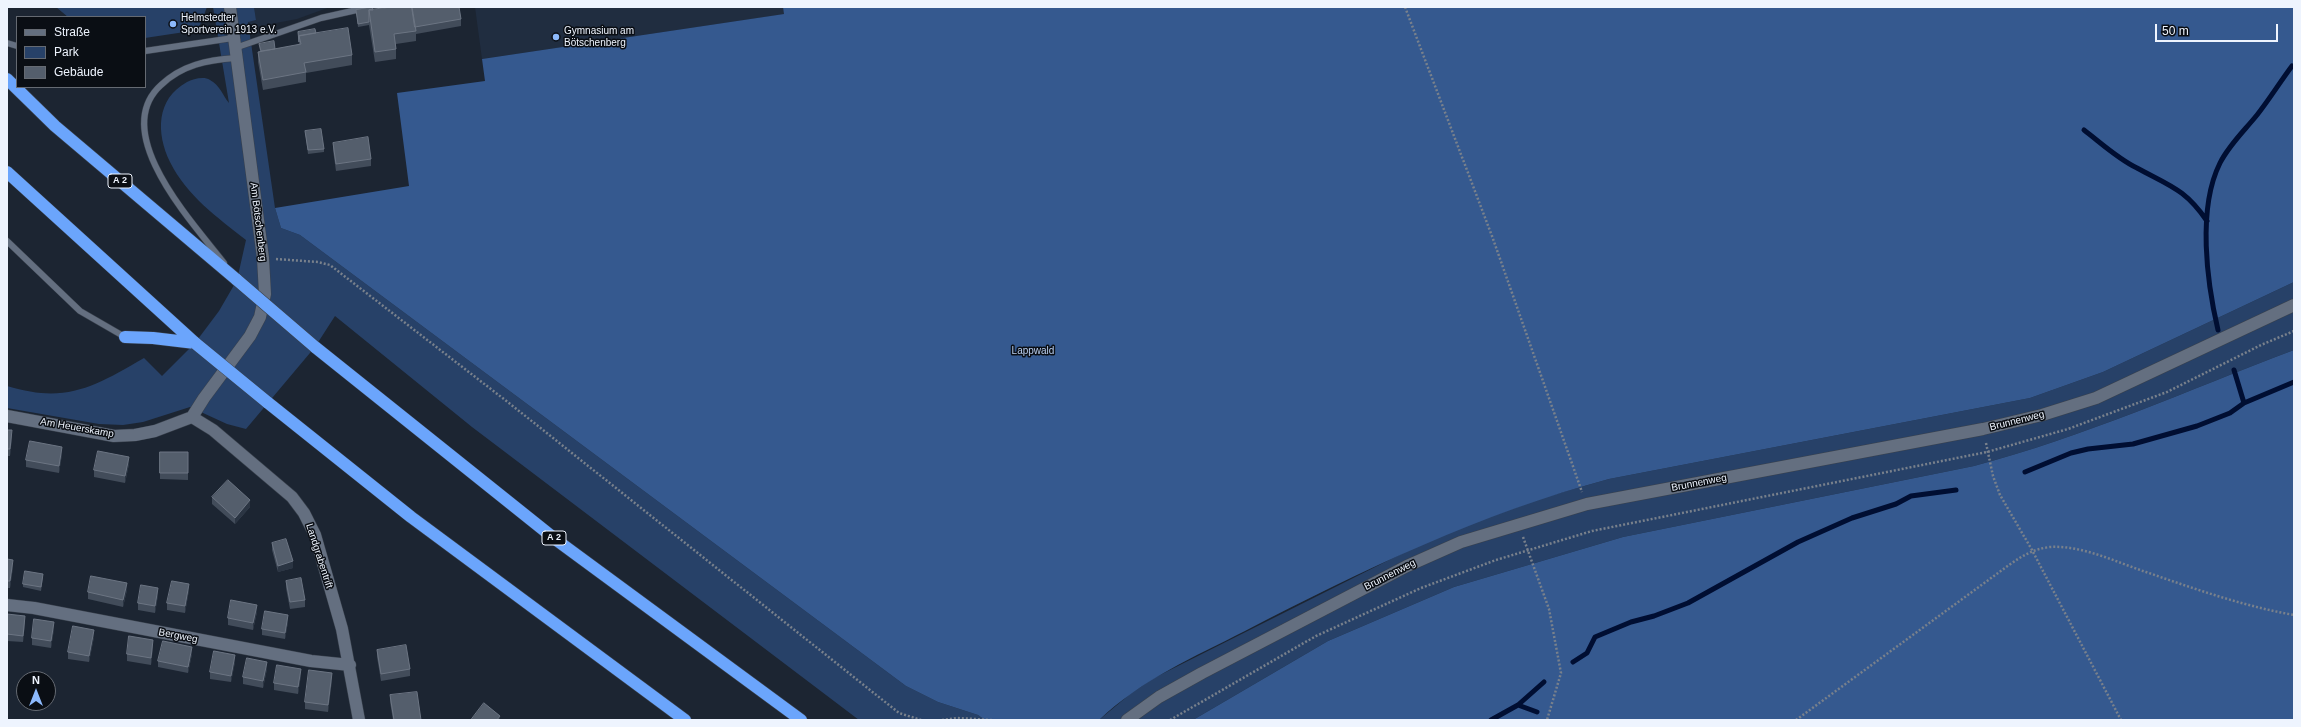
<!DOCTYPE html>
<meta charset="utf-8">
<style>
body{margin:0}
#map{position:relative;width:2301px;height:727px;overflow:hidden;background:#1c2532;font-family:Helvetica,sans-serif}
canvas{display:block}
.frame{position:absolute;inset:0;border:8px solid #eef4fe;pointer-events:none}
.legend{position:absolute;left:16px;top:16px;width:130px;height:72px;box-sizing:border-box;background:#0a0e14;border:1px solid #656a72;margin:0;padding:5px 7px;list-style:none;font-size:12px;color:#eef4fe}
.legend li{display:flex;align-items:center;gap:8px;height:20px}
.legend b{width:20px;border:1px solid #656a72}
.north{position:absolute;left:16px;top:671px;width:40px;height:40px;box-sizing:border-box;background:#0a0e14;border:1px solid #656a72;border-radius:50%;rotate:0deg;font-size:11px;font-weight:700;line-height:16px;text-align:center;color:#eef4fe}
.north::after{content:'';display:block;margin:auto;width:14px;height:18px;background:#8cb9fc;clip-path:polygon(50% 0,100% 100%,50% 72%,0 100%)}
.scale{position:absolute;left:2155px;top:24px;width:123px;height:18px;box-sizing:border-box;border:2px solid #eef4fe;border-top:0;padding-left:5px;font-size:12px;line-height:14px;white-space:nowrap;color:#eef4fe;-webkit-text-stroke:3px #0a0e14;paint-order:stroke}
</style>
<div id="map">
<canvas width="2301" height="727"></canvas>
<div class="frame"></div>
<ul class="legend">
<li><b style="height:5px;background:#646f80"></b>Straße</li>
<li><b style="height:11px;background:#274168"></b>Park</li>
<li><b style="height:11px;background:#545e6c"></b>Gebäude</li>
</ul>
<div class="north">N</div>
<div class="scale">50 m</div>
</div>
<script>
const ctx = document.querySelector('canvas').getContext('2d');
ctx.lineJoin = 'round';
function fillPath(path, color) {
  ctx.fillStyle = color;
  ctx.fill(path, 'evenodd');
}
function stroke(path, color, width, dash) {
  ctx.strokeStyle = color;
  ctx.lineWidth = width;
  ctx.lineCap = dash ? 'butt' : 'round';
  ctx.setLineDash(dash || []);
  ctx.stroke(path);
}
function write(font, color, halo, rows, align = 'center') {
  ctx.font = font + ' Helvetica,sans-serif';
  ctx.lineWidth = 3;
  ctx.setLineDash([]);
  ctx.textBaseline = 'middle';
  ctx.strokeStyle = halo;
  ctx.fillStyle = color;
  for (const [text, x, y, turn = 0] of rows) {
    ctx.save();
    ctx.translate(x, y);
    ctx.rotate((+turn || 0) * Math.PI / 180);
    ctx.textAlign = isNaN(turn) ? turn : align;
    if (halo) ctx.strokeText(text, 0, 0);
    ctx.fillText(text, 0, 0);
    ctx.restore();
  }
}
fillPath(new Path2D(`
 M254,7H330L297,19L249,28L248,21L256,20Z
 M475,7H783L785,14L482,59Z`), '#202d40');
fillPath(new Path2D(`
 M56,7H207L198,30L145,38V17H68Z
 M213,7H254L256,20L248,22L275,208L281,228L300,235L906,686L938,702L978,715L985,720H859L472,427L335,316L315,347L246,429L227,424L190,407L143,422L123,425L99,424L7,408V386C66,404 94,387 144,358L162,376L195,343L219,311L237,280L246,240C217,217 187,196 170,162C156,133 156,99 187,82C193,79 204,76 210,80C220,85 223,96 229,103Z
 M2294,282V350C2188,390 2084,437 1974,466L1623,537L1454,587L1328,641L1193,720H1099L1129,695L1152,679L1411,549L1456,529L1542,498L1609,479L2030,398L2103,372Z`), '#274168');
fillPath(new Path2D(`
 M783,7H2294V282L2103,372L2030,398L1609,479C1481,513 1363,570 1245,631C1194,657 1141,680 1099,720H985L978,715L938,702L906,686L300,235L281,228L275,208L409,186L397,93L485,81L482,59L784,14Z
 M2294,350V720H1193L1328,641L1454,587L1623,537L1974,466C2084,437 2188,390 2294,350Z`), '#35598f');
stroke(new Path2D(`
 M2084,130C2101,143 2118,159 2137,168C2170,186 2185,189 2207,221
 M2218,330C2207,283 2197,209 2220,163C2229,145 2244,131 2257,115C2269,100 2280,82 2292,66
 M2244,403L2294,382
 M2025,472L2071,453L2088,449L2133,444L2197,426L2230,413L2244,403L2234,370
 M1573,662L1587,653L1595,637L1631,622L1654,616L1688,603L1798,542L1852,518L1896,504L1911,496L1956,490
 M1518,705L1537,712
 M1491,720L1518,705L1544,682`), '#000e32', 5);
const lane = new Path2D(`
 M7,43L17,46
 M235,48L321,18L370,7
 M145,51L233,38
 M7,241L80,311L125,337
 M224,263C194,224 108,133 161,85C182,65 207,60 236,58`);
const street = new Path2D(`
 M7,416L114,436L135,435L155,431L192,417
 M192,417L204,398L250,336L260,317L265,294L263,258L230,7
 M192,417L213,430L292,497L304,513L315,535L342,629L359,720
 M7,605L34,608L311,661L350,665`);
const secondary = new Path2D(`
 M1127,720L1159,697L1202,673L1407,566L1461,542L1587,504L1983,429L2042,415L2096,398L2294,305`);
const highway = new Path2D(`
 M7,79L55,126L237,280
 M7,172L195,343
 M125,337L153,338L195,343
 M315,347L555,539L801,720
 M267,402L411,517L685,720`);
stroke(lane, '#39414c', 7);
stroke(street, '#39414c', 13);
stroke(secondary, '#39414c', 13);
stroke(highway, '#39414c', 13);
stroke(new Path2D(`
 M1405,7L1492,236L1582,492
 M276,259L318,262L330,265L509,403L899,713L921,720
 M1986,443L1993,476L2000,495L2032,550L2121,720
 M1523,537L1549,609L1561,673L1547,720
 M942,720L957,718L992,720
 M1170,720L1316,636L1421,588L1496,560L1592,531L1987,452L2068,429L2167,392L2261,345L2294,331
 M1796,720L2009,565C2022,556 2033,549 2050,547C2082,545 2116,562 2146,572C2195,589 2243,606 2294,615`), '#79818c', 2.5, [2, 2]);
stroke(lane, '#646f80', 6);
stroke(street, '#646f80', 12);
stroke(secondary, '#646f80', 12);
stroke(highway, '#6ba5fc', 12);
const highwayBridge = new Path2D(`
 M237,280L315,347
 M195,343L267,402`);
stroke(highwayBridge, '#39414c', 13, []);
stroke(highwayBridge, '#6ba5fc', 12);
fillPath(new Path2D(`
 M356,10H373L461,19V26L416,34V41L396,44V59L375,62L369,25L358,27Z
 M298,32L316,33L352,55V65L306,73V82L263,90L258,62V52L260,51L259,44L275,49L299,45Z
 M305,131L324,149V152L308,154Z
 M333,143L371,159V166L336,171L333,150Z
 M7,430L12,437L10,456H7Z
 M160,452H188V480L160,479Z
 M62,454L59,473L26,467V460Z
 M129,464L125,483L94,477V470Z
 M212,497L250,507L235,524L212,504Z
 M272,543L293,568L278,572L272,550Z
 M7,559L13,567L10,588H7Z
 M43,577L41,591L23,587V584Z
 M286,581L305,600V607L290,609L286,588Z
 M127,590L123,607L88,599V592Z
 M189,590L185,613L167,610V603Z
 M158,595L155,613L138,610V603Z
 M257,612L253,630L228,625V618Z
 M7,614L25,623L23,642L7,641Z
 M288,622L285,639L262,635V629Z
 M54,629L51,648L32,645V638Z
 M94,637L89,662L68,659V652Z
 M153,647L151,665L127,661V654Z
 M377,650L410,669V676L381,681L377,657Z
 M192,654L188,673L158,667V661Z
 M235,662L231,682L210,679V672Z
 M267,669L263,688L243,684V677Z
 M301,675L298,694L274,690V683Z
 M332,680L328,712L305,709V702Z
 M390,695L421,720H393L390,702Z`), '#424c5a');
fillPath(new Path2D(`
 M12,430V437L10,456V449Z
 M62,447V454L59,473V466Z
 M129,457V464L125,483V476Z
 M250,500V507L235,524V518Z
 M13,560V567L10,588V581Z
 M293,561V568L278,572V566Z
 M127,583V590L123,607V600Z
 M189,584V590L185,613V606Z
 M158,588V595L155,613V606Z
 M257,605V612L253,630V623Z
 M288,615V622L285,639V633Z
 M25,616V623L23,642V636Z
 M54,622V629L51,648V641Z
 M94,630V637L89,662V656Z
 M153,640V647L151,665V658Z
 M192,647V654L188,673V667Z
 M235,655V662L231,682V676Z
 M267,662V669L263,688V681Z
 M301,669V675L298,694V687Z
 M332,673V680L328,712V705Z
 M500,716V720H497Z`), '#2b3543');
const building = new Path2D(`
 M372,7L373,10H369V22L358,24L356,10Z
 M392,7H412L416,31L394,34L396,49L375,52L369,10Z
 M412,7H459L461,19L415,27Z
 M348,28L352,55L304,63L306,72L263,80L258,52L301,44L299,36Z
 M315,29L316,33L299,36V42L298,32Z
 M274,41L275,49L261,51L259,44Z
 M321,129L324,149L308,150L305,131Z
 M368,137L371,159L336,164L333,143Z
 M7,430H12L10,449H7Z
 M30,441L62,447L59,466L26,460Z
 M98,451L129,457L125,476L94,470Z
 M160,452H188V473H160Z
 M228,480L250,500L235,518L212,497Z
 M286,539L293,561L278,566L272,543Z
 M7,559L13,560L10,581H7Z
 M25,571L43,574L41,587L23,584Z
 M91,576L127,583L123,600L88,592Z
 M301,578L305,600L290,602L286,581Z
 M172,581L189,584L185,606L167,603Z
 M141,585L158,588L155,606L138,603Z
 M231,600L257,605L253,623L228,618Z
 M265,611L288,615L285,633L262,629Z
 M7,614L25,616L23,636L7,634Z
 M34,619L54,622L51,641L32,638Z
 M73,626L94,630L89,656L68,652Z
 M129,636L153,640L151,658L127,654Z
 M163,641L192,647L188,667L158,661Z
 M406,645L410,669L381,674L377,650Z
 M214,651L235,655L231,676L210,672Z
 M247,658L267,662L263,681L243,677Z
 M277,665L301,669L298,687L274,683Z
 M309,670L332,673L328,705L305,702Z
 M417,692L421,720H394L390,695Z
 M484,703L500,716L497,720H471Z`);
fillPath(building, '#545e6c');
stroke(building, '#6c7583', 1);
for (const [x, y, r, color] of [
 [173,24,4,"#8cb9fc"],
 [556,37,4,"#8cb9fc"]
]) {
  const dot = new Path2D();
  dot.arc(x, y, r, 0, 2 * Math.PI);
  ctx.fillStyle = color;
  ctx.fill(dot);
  stroke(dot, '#0a0e14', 1.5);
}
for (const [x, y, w] of [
 [120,181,24],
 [554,538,24]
]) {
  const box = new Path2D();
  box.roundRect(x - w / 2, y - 7, w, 14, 3);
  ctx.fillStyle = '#0a0e14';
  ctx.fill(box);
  stroke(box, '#eef4fe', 1);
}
write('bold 9px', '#eef4fe', null, [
 ["A 2",120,181],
 ["A 2",554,538]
]);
write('10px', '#eef4fe', '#0a0e14', [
 ["Helmstedter",181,18],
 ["Sportverein 1913 e.V.",181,30],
 ["Gymnasium am",564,31],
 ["Bötschenberg",564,43]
], 'left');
write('10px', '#eef4fe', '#0a0e14', [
 ["Am Bötschenberg",258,222,83],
 ["Brunnenweg",2017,421,-14],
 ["Am Heuerskamp",77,428,10],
 ["Brunnenweg",1699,483,-11],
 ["Landgrabentrift",319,556,72],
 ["Brunnenweg",1390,575,-27],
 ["Bergweg",178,636,11]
]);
write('10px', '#bacff0', '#0a0e14', [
 ["Lappwald",1033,351]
]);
</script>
